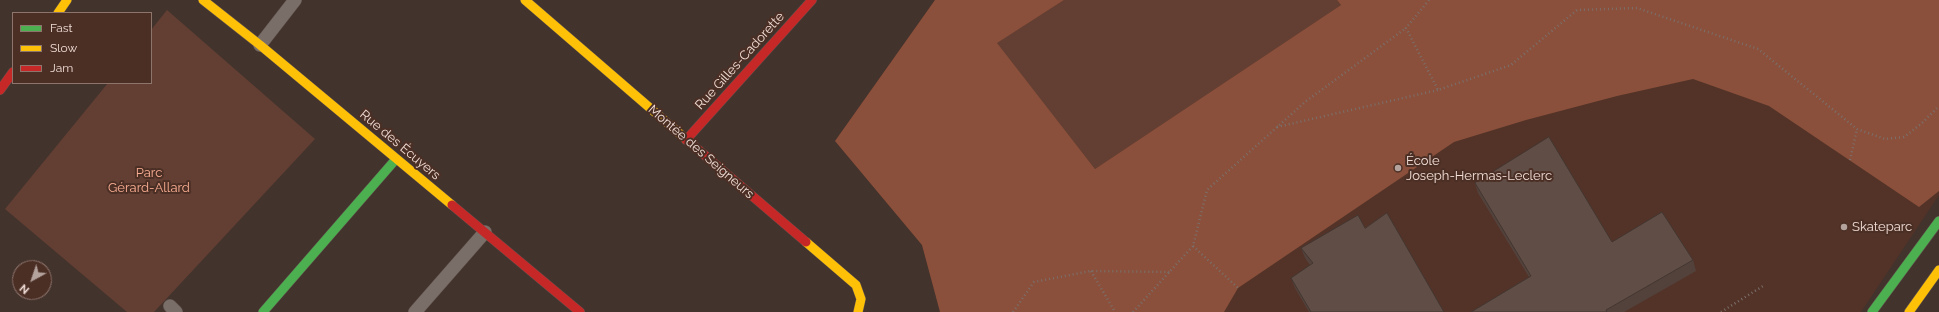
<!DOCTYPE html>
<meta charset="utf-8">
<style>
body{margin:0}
#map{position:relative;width:1939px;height:312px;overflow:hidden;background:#43332d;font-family:Raleway,sans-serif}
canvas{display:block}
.legend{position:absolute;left:12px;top:12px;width:140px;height:72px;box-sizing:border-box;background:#4b2f25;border:1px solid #8d756c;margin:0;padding:5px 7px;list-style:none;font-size:12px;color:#f1ded7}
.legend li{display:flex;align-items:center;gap:8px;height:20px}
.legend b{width:20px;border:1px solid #8d756c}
.north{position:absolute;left:12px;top:260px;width:40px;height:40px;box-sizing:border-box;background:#4b2f25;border:1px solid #8d756c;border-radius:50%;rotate:220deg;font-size:11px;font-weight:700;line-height:16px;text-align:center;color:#f1ded7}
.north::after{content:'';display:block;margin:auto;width:14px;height:18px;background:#b4a29c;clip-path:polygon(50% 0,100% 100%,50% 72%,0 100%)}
</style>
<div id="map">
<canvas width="1939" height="312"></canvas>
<ul class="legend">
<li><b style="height:5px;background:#4caf50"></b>Fast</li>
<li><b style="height:5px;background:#ffc107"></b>Slow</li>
<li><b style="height:5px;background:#c62828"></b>Jam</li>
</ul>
<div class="north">N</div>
</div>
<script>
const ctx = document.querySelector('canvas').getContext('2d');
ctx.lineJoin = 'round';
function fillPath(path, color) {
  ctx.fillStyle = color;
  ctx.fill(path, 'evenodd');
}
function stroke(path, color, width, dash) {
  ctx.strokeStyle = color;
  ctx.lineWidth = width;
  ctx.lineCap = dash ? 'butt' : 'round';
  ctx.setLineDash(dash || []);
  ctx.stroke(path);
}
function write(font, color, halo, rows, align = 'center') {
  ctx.font = font + ' Raleway,sans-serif';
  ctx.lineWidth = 4;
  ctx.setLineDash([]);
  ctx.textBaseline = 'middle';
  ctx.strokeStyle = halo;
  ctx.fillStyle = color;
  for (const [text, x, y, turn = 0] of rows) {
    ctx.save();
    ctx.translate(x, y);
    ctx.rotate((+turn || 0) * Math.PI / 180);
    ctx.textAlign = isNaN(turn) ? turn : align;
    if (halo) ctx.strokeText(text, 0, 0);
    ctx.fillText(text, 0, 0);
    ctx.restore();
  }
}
fillPath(new Path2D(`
 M935,0H1939V195L1861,312H940L922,245L835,141Z`), '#533328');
fillPath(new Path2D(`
 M1064,0H1337L1341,5L1095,169L996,43Z
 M167,10L315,139L154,312H127L5,209L108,83H151V30Z`), '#633f33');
fillPath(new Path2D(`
 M935,0H1064L997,43L1095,169L1341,5L1337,0H1939V191L1919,207L1769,106L1693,79L1617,96L1526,120L1454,142L1238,288L1224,312H940L922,245L835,141Z`), '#8a503b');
const street = new Path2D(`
 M260,45L295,0
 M170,306L176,312
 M415,312L485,232`);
const fast = new Path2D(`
 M263,312L396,159
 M1872,312L1939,221`);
const slow = new Path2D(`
 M203,0L260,45L452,205
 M525,0L687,140
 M58,13L67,0
 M806,242L856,285L861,299L858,312
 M1909,312L1939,270`);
const jam = new Path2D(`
 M0,90L13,72
 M686,140L812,0
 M687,140L806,242
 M452,205L580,312`);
stroke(street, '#60524d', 14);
stroke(fast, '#60524d', 10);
stroke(slow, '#60524d', 10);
stroke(jam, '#60524d', 10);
stroke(new Path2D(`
 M1429,0L1406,28L1438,90L1511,65L1577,10L1637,8L1758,49L1857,129L1885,139L1904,137L1921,124L1939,106
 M1277,127L1438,90
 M1850,160L1857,129
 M1193,246L1238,288
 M1091,271L1115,312
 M1013,312L1034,282L1091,271L1170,272
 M1133,312L1193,246L1207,190L1305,102L1406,28
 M1721,312L1763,286`), '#7b6f6b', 2.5, [1, 3]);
stroke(street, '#7a6e69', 13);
stroke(fast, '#4caf50', 9);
stroke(slow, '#ffc107', 9);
stroke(jam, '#c62828', 9);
fillPath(new Path2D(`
 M1475,183L1612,242L1693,260L1696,271L1624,312H1471L1529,277L1478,193Z
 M1365,228L1444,312H1309L1295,288L1291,278L1310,265L1305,258L1301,248Z`), '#53423c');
const building = new Path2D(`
 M1549,137L1612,242L1662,212L1693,260L1606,310L1607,312H1471L1531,276L1475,183Z
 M1387,213L1444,312H1311L1291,278L1313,263L1301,248L1358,215L1365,228Z`);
fillPath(building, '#604d46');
stroke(building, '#433631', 1);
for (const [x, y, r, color] of [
 [1398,168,4,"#b4a29c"],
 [1844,227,4,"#b4a29c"]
]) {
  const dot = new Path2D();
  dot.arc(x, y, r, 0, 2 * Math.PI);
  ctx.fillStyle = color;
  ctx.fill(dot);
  stroke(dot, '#4b2f25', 1.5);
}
write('13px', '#f1ded7', '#4b2f25', [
 ["Rue Gilles-Cadorette",740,61,-48],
 ["Rue des Écuyers",400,145,40],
 ["Montée des Seigneurs",701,152,41]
]);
write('13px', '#f1ded7', '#4b2f25', [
 ["École",1406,161],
 ["Joseph-Hermas-Leclerc",1406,176],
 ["Skateparc",1852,227]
], 'left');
write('13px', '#fbae93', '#4b2f25', [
 ["Parc",149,173],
 ["Gérard-Allard",149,188]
]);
</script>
